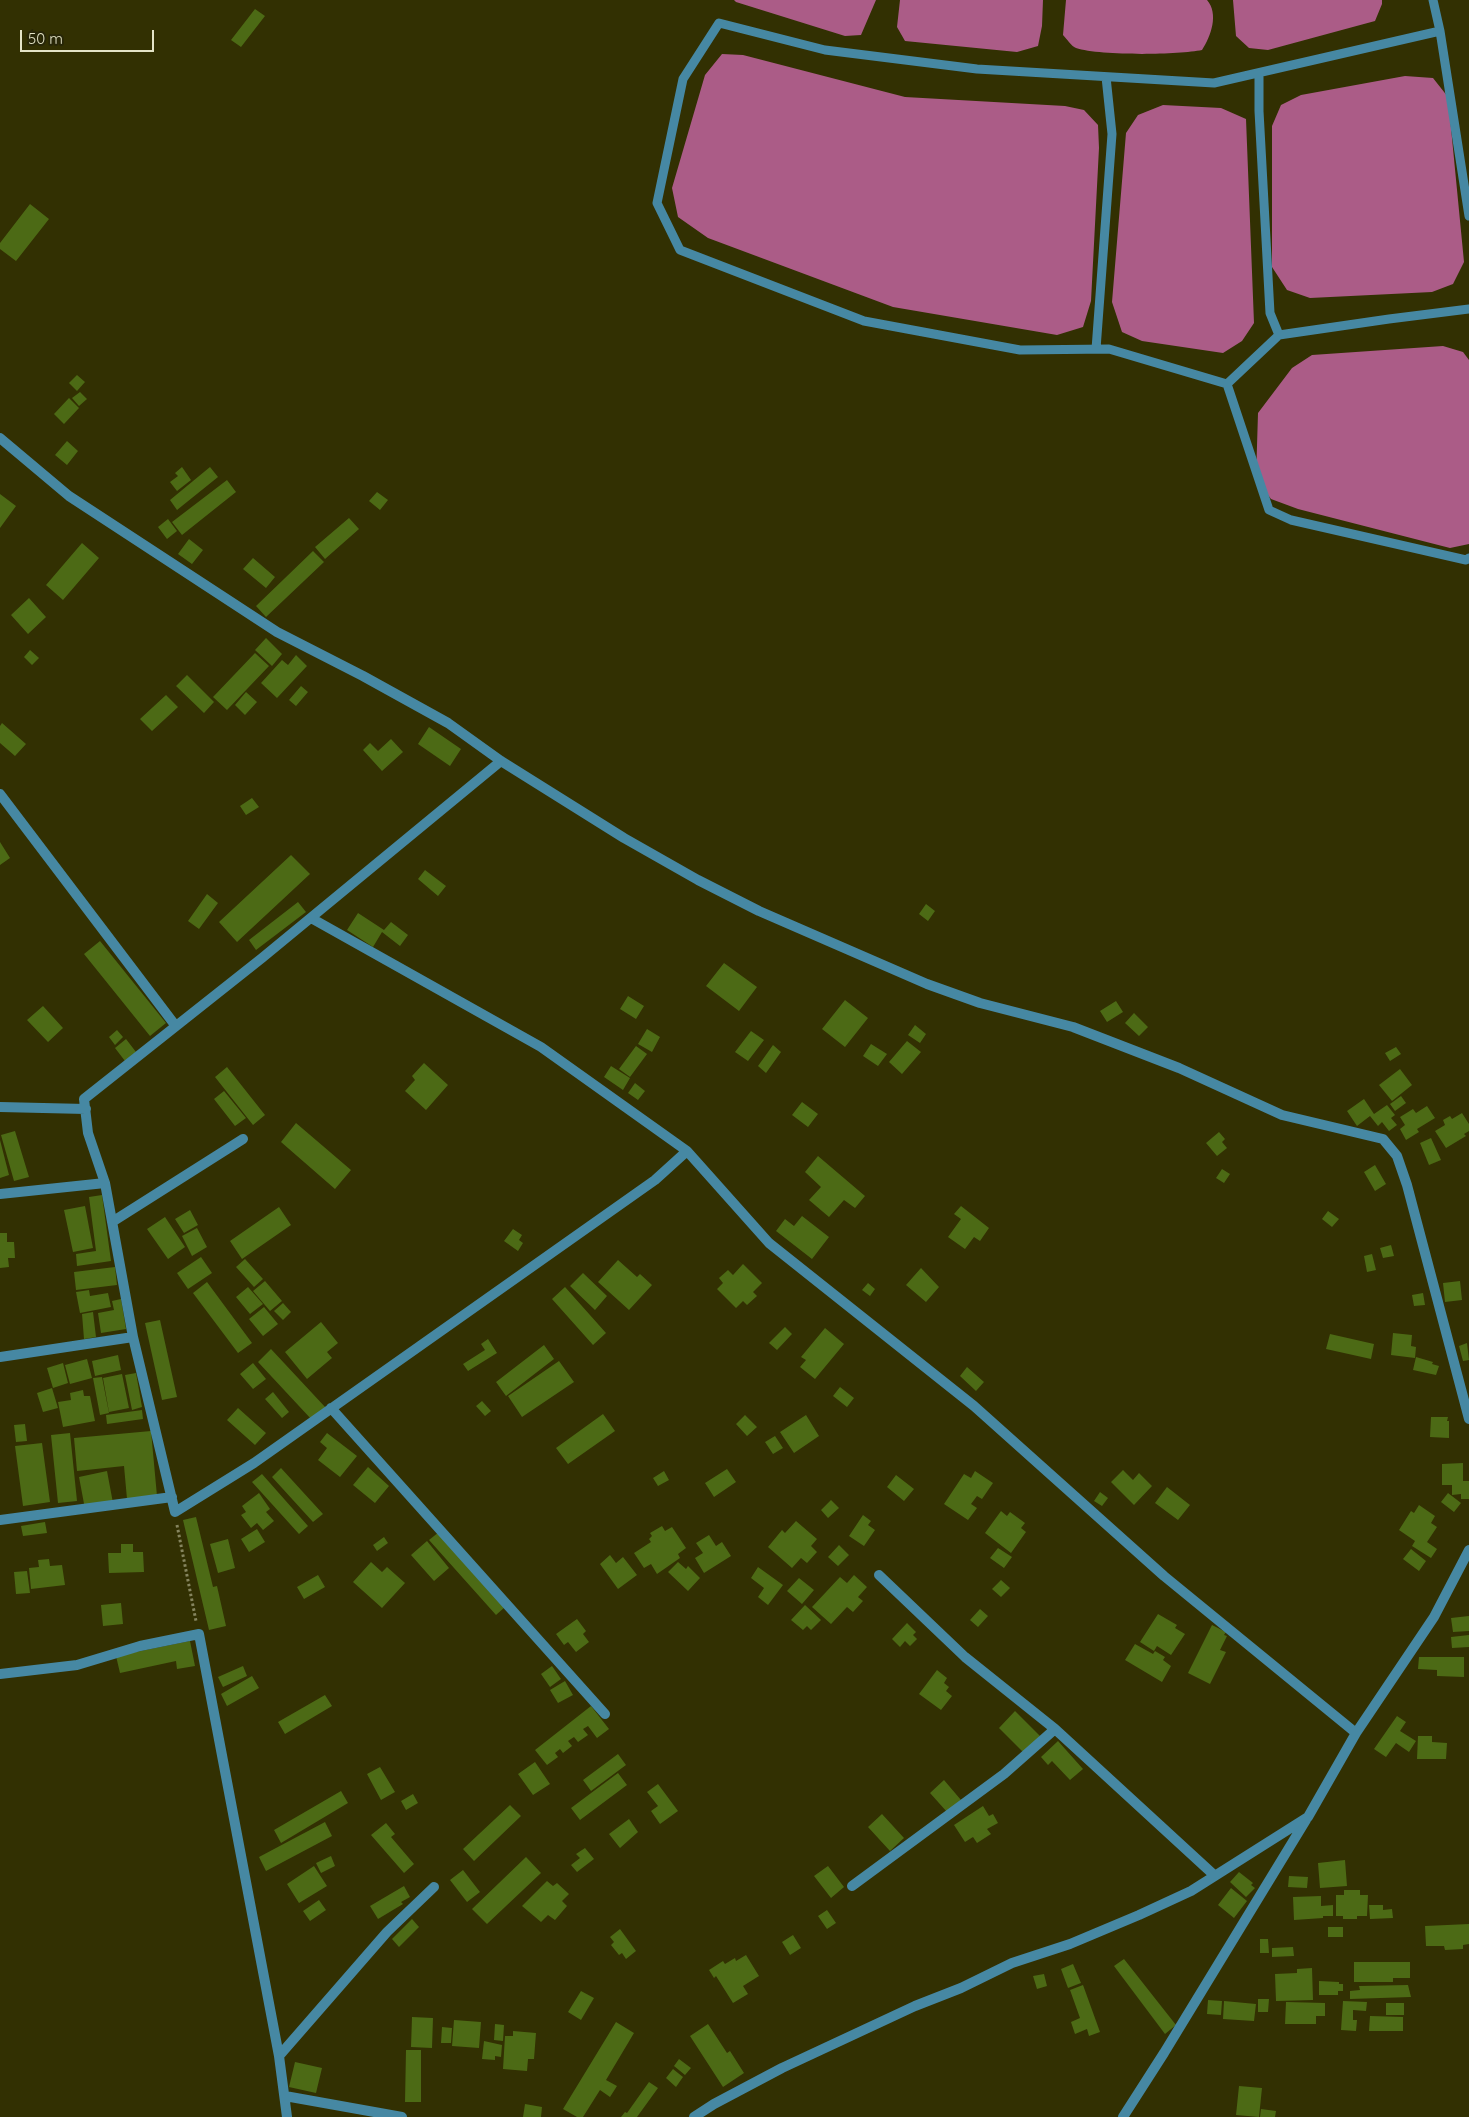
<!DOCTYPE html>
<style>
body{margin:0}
#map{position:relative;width:1469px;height:2117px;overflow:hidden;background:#323002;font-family:Quicksand,sans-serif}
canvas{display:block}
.scale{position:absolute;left:20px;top:30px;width:134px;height:22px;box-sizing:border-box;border:2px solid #e4e4c7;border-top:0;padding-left:6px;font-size:15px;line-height:18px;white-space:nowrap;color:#e4e4c7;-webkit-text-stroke:4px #272608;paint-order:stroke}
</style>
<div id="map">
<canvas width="1469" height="2117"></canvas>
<div class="scale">50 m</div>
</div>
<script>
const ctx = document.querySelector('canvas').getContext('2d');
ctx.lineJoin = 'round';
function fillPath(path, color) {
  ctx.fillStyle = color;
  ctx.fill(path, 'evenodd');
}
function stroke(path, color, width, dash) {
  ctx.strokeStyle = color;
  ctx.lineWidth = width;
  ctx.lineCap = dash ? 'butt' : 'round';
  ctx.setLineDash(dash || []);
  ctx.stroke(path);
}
fillPath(new Path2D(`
 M734,0H876L861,35L845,36L736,2Z
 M900,0H1043L1042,26L1038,46L1017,52L905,41L897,27Z
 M1066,0H1207C1219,14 1211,36 1202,50C1178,55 1100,56 1076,48C1071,46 1067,39 1063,35Z
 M1233,0H1382V4L1375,21L1268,50L1249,48L1236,36Z
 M722,54L743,55L905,97L1065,106L1084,110L1098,125L1099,148L1091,301L1083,327L1057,335L893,307L708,238L678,217L672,188L705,75Z
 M1405,76L1433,78L1448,97L1464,262L1453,284L1432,292L1310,298L1287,290L1272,267V126L1281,105L1301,95Z
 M1163,105L1221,108L1246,119L1254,323L1242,341L1223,353L1142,341L1122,332L1112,302L1126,133L1138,115Z
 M1443,346L1463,352L1469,360V544L1450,548L1298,509L1271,499L1256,479L1258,413L1292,368L1312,355Z`), '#ab5c87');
fillPath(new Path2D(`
 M255,9L265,16L241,47L231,40Z
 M30,204L49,219L16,261L0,249V243Z
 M77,375L85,382L77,391L69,383Z
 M80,392L87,399L79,406L72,398Z
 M69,398L79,408L64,424L54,414Z
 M67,441L78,451L67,465L55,455Z
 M182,467L191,480L177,491L170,482L178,476L175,473Z
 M210,467L218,477L177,510L170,500Z
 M227,480L236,492L182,535L172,522Z
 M377,492L388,500L380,510L369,501Z
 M0,494L16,506L0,528Z
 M349,518L359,529L325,559L315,547Z
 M168,519L177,531L167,539L158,527Z
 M189,539L203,550L192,564L178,554Z
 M82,543L99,558L63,600L46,585Z
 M313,551L324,562L266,617L256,606Z
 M253,558L275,577L266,588L243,569Z
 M29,598L46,617L28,634L11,615Z
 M266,638L282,654L272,666L255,650Z
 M30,650L39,658L32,665L24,657Z
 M255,653L269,666L227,710L213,697Z
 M296,655L307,666L277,698L261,683L282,660L288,665Z
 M187,675L214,702L204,713L176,686Z
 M301,686L308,692L296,706L289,700Z
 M246,692L257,702L245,715L235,705Z
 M166,695L178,707L152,731L140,719Z
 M2,723L26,744L15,756L0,743V726Z
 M429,727L461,749L450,766L418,744Z
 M391,739L403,752L382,771L363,750L370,743L378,751Z
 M252,798L259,807L246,815L240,806Z
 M0,842L10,858L0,865Z
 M291,855L310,874L237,942L219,922Z
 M425,870L446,886L438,896L418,879Z
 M207,894L218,903L199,929L188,921Z
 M298,902L306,912L256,950L249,940Z
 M926,904L935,911L928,921L919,914Z
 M358,913L384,930L391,922L408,935L400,946L382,932L373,947L347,930Z
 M100,941L166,1023L150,1036L84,954Z
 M724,963L757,987L739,1011L706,986Z
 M628,996L644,1006L636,1019L620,1009Z
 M845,1000L868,1018L845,1047L822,1029Z
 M1116,1001L1123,1012L1107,1022L1100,1011Z
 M43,1006L63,1028L48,1042L27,1020Z
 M1134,1013L1148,1027L1139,1036L1125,1023Z
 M915,1025L926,1034L920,1043L908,1035Z
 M647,1029L660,1037L652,1052L638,1044Z
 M117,1030L123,1037L115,1045L109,1037Z
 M751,1031L764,1040L748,1061L735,1052Z
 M126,1039L136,1052L125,1061L115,1048Z
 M907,1041L921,1052L902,1074L889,1062Z
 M871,1044L887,1054L878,1066L863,1056Z
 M773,1045L781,1052L766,1073L758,1066Z
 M636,1046L647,1054L630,1077L619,1069Z
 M1396,1047L1401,1054L1390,1061L1385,1053Z
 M424,1063L448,1085L426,1110L405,1091L415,1080L412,1076Z
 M611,1066L630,1078L623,1090L604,1077Z
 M227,1067L265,1115L253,1125L215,1077Z
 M1400,1069L1412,1085L1392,1101L1379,1085Z
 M635,1083L645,1091L638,1100L628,1093Z
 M224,1091L246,1118L235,1126L214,1099Z
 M1401,1096L1406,1103L1395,1111L1390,1104Z
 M1364,1099L1374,1114L1387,1105L1395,1115L1391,1118L1397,1125L1389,1131L1382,1122L1378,1126L1370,1116L1357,1126L1347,1111Z
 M802,1102L818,1114L808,1127L792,1115Z
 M1427,1106L1435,1118L1417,1129L1419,1132L1406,1140L1400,1129L1405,1125L1400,1117L1413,1109L1416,1113Z
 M1462,1113L1469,1124V1131L1464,1134L1466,1136L1446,1148L1435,1131L1445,1125L1443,1120L1450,1116L1452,1119Z
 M296,1123L351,1170L335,1189L281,1142Z
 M15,1131L29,1177L14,1181L1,1135Z
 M1219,1132L1225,1139L1222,1142L1227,1148L1217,1156L1206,1143Z
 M1431,1138L1441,1160L1429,1165L1420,1143Z
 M0,1140L9,1175L0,1178Z
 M818,1156L865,1196L855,1208L844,1200L829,1217L809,1200L821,1187L805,1172Z
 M1375,1165L1386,1184L1375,1191L1364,1172Z
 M1222,1169L1230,1174L1224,1183L1216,1178Z
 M102,1195L111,1261L77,1266L76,1254L96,1251L89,1197Z
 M85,1206L93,1248L73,1252L64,1210Z
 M961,1206L989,1228L980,1241L974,1237L965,1249L948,1237L961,1219L954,1214Z
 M279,1207L291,1225L242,1259L230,1241Z
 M190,1210L198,1225L184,1233L175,1219Z
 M1328,1211L1339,1219L1332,1227L1322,1219Z
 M802,1216L829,1237L812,1259L776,1231L785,1219L794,1226Z
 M165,1217L185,1247L168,1259L147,1229Z
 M197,1228L207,1247L192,1256L182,1236Z
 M513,1229L522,1235L519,1240L523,1243L518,1251L504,1241Z
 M0,1233H7V1242H14L15,1258H8L9,1267L0,1268Z
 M1391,1245L1394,1256L1383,1258L1380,1248Z
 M1372,1254L1376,1270L1367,1272L1364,1256Z
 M201,1257L212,1273L188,1289L177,1273Z
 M245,1259L263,1279L254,1287L236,1267Z
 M618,1260L637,1277L640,1274L652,1285L629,1310L598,1282Z
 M743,1264L762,1283L753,1292L757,1296L747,1305L743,1301L736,1308L717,1289L723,1283L719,1278L728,1270L733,1275Z
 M115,1267L117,1285L76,1290L74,1272Z
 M921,1268L939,1287L926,1302L906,1285Z
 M583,1273L607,1296L595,1310L570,1286Z
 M265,1281L282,1301L270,1311L253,1291Z
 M1460,1281L1462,1300L1445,1302L1443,1283Z
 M207,1282L252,1343L238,1353L193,1293Z
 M868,1283L875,1289L870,1296L862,1290Z
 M248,1287L263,1304L250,1314L236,1297Z
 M565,1287L606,1333L593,1345L552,1299Z
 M89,1290L90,1296L108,1293L111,1307L80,1313L76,1292Z
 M1423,1293L1425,1305L1414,1306L1412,1295Z
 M121,1299L126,1329L101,1333L98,1313L114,1310L112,1301Z
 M283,1303L291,1312L283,1320L274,1311Z
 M264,1307L278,1324L263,1336L249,1319Z
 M93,1312L96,1337L84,1339L82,1314Z
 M160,1320L177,1397L162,1400L145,1323Z
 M321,1322L338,1343L327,1352L332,1358L307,1379L285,1352Z
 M785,1327L792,1334L777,1350L769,1343Z
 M825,1328L844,1344L815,1379L800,1367L806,1360L801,1357Z
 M1393,1333L1412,1335L1411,1346L1416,1347L1415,1358L1391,1355Z
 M1330,1334L1374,1344L1371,1359L1326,1349Z
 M488,1339L497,1353L468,1371L463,1364L485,1350L481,1344Z
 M1467,1343L1469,1360L1463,1361L1459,1346Z
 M544,1345L554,1359L506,1396L496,1382Z
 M271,1349L326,1408L312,1420L258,1362Z
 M118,1355L121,1370L95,1376L92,1361Z
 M1416,1357L1433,1362L1432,1364L1439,1366L1436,1375L1413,1370Z
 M87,1359L92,1378L70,1384L65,1365Z
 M559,1361L574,1382L522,1417L508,1396Z
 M63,1363L68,1383L53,1388L47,1368Z
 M253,1363L266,1379L253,1389L240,1374Z
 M967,1367L984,1382L976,1391L960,1376Z
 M136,1373L142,1407L132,1410L125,1375Z
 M122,1374L129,1408L109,1412L103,1378Z
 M102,1377L109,1413L100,1415L93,1378Z
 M840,1387L854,1398L847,1407L833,1396Z
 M52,1388L58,1408L43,1412L37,1393Z
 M83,1390L84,1396H90L95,1421L63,1427L58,1402L71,1400L70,1393Z
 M273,1392L289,1412L282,1418L265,1399Z
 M482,1401L491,1411L485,1416L476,1406Z
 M238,1408L266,1433L255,1445L227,1420Z
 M142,1410L143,1419L107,1424L106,1415Z
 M603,1414L615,1431L568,1464L556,1448Z
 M745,1415L757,1427L747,1436L736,1424Z
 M806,1415L819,1436L794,1453L780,1432Z
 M1431,1417H1448L1447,1421H1449V1438L1430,1437Z
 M25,1424L27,1441L16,1442L14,1425Z
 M151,1431L157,1496L127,1499L124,1466L77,1471L74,1438Z
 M70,1433L77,1501L58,1503L51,1435Z
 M327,1433L357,1456L340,1477L318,1460L327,1448L320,1442Z
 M775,1436L783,1448L773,1454L765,1442Z
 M42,1443L50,1502L23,1506L15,1446Z
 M1463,1463V1481H1469V1499H1461V1494L1452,1495V1485H1442V1464Z
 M368,1467L389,1486L375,1503L353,1485Z
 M281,1468L323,1514L313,1522L272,1477Z
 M727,1469L736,1482L714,1497L705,1483Z
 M1123,1470L1133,1480L1139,1473L1152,1486L1134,1505L1111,1482Z
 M107,1471L113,1503L85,1509L79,1477Z
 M664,1471L669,1480L658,1486L653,1478Z
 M975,1471L993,1483L982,1499L977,1496L971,1504L977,1508L968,1520L944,1504L964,1474L971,1478Z
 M262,1474L308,1526L299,1534L252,1482Z
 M896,1475L914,1489L904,1501L887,1487Z
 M1167,1487L1190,1505L1178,1520L1155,1503Z
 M1100,1492L1108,1498L1102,1506L1094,1501Z
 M259,1493L270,1509L266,1512L274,1521L263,1530L257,1523L251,1528L241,1515L246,1512L242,1506Z
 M1448,1493L1461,1503L1454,1512L1441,1502Z
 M831,1500L839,1508L828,1518L821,1510Z
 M1419,1505L1435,1516L1431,1523L1437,1527L1427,1542L1437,1549L1431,1558L1412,1546L1415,1541L1399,1530L1411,1511L1414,1513Z
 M1001,1511L1007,1516L1010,1512L1025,1523L1021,1528L1026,1532L1011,1553L985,1533Z
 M863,1515L871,1521L868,1525L875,1530L864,1546L849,1536Z
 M196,1517L213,1587L217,1586L226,1626L209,1630L183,1520Z
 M796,1521L817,1539L811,1546L817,1552L807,1563L801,1558L792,1568L768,1547L782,1530L785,1533Z
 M45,1522L47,1533L23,1536L21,1526Z
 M662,1526L665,1531L672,1527L686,1548L678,1554L680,1558L657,1574L651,1564L644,1568L634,1553L651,1542L649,1539L652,1536L650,1533Z
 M257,1529L265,1542L249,1552L241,1539Z
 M439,1532L505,1607L496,1615L429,1540Z
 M709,1535L716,1546L722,1542L731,1556L704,1573L695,1558L703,1553L696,1543Z
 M384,1537L388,1543L377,1551L373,1545Z
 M228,1539L235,1568L218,1573L210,1544Z
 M427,1541L449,1568L434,1581L411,1555Z
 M121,1544H133V1552H143L144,1572L109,1573L108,1553H121Z
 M839,1545L849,1555L838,1566L828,1557Z
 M998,1548L1012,1557L1004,1568L990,1558Z
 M1411,1549L1426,1561L1419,1571L1403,1559Z
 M610,1555L616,1563L623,1557L637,1575L618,1589L600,1564Z
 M49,1559L50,1566L62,1565L65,1585L31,1589L29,1568L39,1567L38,1560Z
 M371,1562L382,1572L387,1567L405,1583L382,1608L353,1582Z
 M678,1562L686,1569L688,1566L700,1578L688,1591L668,1572Z
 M758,1567L783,1585L768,1605L758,1597L764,1588L751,1578Z
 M27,1571L30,1593L16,1594L14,1572Z
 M318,1575L325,1587L304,1599L297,1587Z
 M854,1575L867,1587L858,1597L863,1601L853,1612L847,1607L831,1624L812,1607L840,1577L847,1583Z
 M799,1578L814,1590L802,1604L787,1591Z
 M1001,1580L1010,1588L1001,1597L992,1589Z
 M121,1603L123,1624L103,1626L101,1605Z
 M805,1605L821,1620L811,1630L807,1626L803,1630L791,1620Z
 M980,1609L988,1616L978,1627L970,1620Z
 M1158,1614L1177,1625L1175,1628L1185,1634L1171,1655L1157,1646L1154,1651L1140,1642Z
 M1469,1616V1631L1453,1632L1451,1618Z
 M577,1619L586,1631L583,1634L589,1642L576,1652L568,1642L564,1645L556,1634Z
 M907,1623L916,1632L913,1635L917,1639L910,1646L905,1641L900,1647L892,1639Z
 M1212,1625L1226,1632L1224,1635L1227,1636L1220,1650L1226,1652L1210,1684L1188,1673Z
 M1469,1635V1647L1452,1648L1451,1637Z
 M190,1641L195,1666L177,1669L176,1661L120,1673L116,1656Z
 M1135,1644L1153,1654L1155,1651L1165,1657L1163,1660L1171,1666L1162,1682L1125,1660Z
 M1419,1657H1464V1677L1437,1676V1670L1418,1669Z
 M243,1666L247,1676L223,1687L218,1677Z
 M552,1666L561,1679L550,1687L541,1674Z
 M937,1670L947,1678L944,1683L949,1687L946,1691L952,1696L941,1710L919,1694Z
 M252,1676L259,1688L227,1706L221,1694Z
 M565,1681L573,1695L558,1703L550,1690Z
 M325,1695L332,1706L285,1734L278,1722Z
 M591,1706L609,1729L597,1738L588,1726L583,1729L588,1735L578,1742L574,1737L568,1741L572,1746L563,1753L560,1749L555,1753L558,1757L547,1765L535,1750Z
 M1015,1711L1040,1736L1024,1753L999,1728Z
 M1397,1716L1406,1722L1400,1731L1416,1741L1409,1752L1396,1743L1386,1757L1374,1749Z
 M1418,1736H1432V1742L1447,1743L1446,1759H1417Z
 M1058,1741L1083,1769L1070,1780L1052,1761L1048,1765L1041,1757Z
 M618,1754L626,1765L591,1791L583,1780Z
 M535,1762L550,1784L533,1795L518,1774Z
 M380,1767L395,1792L381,1800L367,1774Z
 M618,1773L627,1785L580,1820L571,1808Z
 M944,1780L961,1800L947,1812L930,1793Z
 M658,1784L678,1811L660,1824L651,1811L658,1806L647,1792Z
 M341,1791L348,1803L281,1843L274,1830Z
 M413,1794L418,1803L406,1810L401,1801Z
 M510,1805L521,1816L474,1861L463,1849Z
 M983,1806L989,1816L993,1814L998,1823L987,1829L991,1834L977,1843L973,1837L965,1842L954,1825Z
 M882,1814L904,1838L890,1851L868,1827Z
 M629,1819L638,1832L620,1848L609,1834Z
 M325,1822L332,1836L266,1871L259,1857Z
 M386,1823L395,1834L391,1837L414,1864L404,1873L371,1835Z
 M585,1848L594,1859L577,1872L571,1865L580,1858L576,1854Z
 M331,1856L335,1866L321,1873L316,1863Z
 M526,1857L541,1873L487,1924L472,1909Z
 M1345,1860L1347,1886L1320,1888L1318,1863Z
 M314,1866L327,1886L299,1903L287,1884Z
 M828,1866L844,1887L831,1898L814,1876Z
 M463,1870L480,1892L467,1902L450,1880Z
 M1239,1872L1253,1883L1251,1885L1255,1888L1246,1897L1230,1882Z
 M1289,1876L1308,1877L1307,1888L1288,1887Z
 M547,1881L553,1886L557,1883L569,1894L562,1901L567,1906L555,1920L548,1915L541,1922L522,1906Z
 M404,1886L410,1897L401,1902L403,1904L378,1919L370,1906Z
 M1231,1888L1247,1901L1234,1918L1218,1905Z
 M1344,1890H1360V1895H1368L1367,1916H1357V1919H1343V1916H1336V1895H1344Z
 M1321,1896V1906L1333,1905V1916H1323V1918L1294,1920L1293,1897Z
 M319,1900L326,1910L310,1921L303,1911Z
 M1369,1905H1383V1910L1392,1909L1393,1918L1370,1919Z
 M827,1910L836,1923L827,1929L818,1916Z
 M412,1919L419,1927L399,1947L392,1939Z
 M1469,1924V1944L1463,1945V1949L1445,1950L1444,1946H1426L1425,1926Z
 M1328,1927H1343V1937H1328Z
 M620,1929L636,1951L626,1959L622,1953L619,1955L611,1945L614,1942L610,1937Z
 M793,1935L801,1948L790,1955L782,1942Z
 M1260,1939H1268L1269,1953H1260Z
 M1293,1947L1294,1956L1272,1957V1948Z
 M746,1955L759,1976L743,1986L748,1994L733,2003L716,1976L714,1978L709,1970L723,1961L725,1964L735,1958L736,1961Z
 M1124,1959L1176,2025L1165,2034L1114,1966Z
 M1354,1962H1410V1978H1393V1982H1354Z
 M1073,1964L1081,1983L1068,1988L1061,1969Z
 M1312,1968L1313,2000L1276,2001L1275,1974L1297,1973V1969Z
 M1044,1974L1047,1986L1037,1989L1033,1976Z
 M1319,1981L1339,1982V1984H1343V1991H1338V1995H1319Z
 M1083,1985L1100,2032L1089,2036L1087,2029L1075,2034L1071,2022L1080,2018L1070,1990Z
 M1408,1985L1411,1997L1350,1999V1991L1360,1990L1359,1986Z
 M581,1991L594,1998L581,2020L568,2012Z
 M1258,1999H1269L1268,2012H1258Z
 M1208,2000L1222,2001L1221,2015L1207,2014Z
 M1224,2001L1256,2004L1254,2021L1223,2019Z
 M1343,2001L1367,2002L1366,2011L1353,2010V2020H1357L1356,2031L1341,2030Z
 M1286,2002L1325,2003V2016H1316V2024H1285Z
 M1386,2003H1404V2015H1386Z
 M1370,2016L1403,2017V2031H1369Z
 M412,2017L433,2018L432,2048L411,2047Z
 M454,2020L481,2022L479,2048L452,2046Z
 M616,2022L634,2033L606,2080L617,2086L610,2097L600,2090L583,2117H577L563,2109Z
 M495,2024L504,2025L503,2041L494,2040Z
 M708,2024L727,2053L730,2051L744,2073L723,2087L690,2036Z
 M442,2027L452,2028L451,2043H441Z
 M513,2031L536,2033L534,2059H528L527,2071L503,2069L505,2036H513Z
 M484,2041L502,2045L501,2057L495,2056V2060L482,2059Z
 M406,2050H421V2102H405Z
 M679,2059L691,2068L685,2075L674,2066Z
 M295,2062L322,2068L316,2093L289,2087Z
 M673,2069L683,2077L676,2087L666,2078Z
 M649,2082L658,2088L637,2117H621L625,2112L627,2113Z
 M1239,2086L1262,2088L1259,2117L1236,2115Z
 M525,2104L542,2107L541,2117H523Z
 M1261,2109L1276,2111L1275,2117H1260Z`), '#4c6a15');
stroke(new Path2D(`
 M177,1525L196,1621`), '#86855f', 3, [2.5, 2.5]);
stroke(new Path2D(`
 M1433,0L1440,31L1469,216
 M1259,73V111L1270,313L1279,335
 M1469,309L1389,319L1279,335L1227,384L1269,510L1291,520L1466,560L1469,558
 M1096,349L1112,134L1106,77
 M1227,384L1109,349L1020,350L864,321L680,250L657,203L683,79L719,23L825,50L977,69L1214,83L1440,31`), '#4688a3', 9);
stroke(new Path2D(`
 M0,438L69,496L277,632L363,676L448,723L501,761L624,838L698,880L759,911L927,984L980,1003L1073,1027L1179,1068L1282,1115L1383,1139L1397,1156L1407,1185L1469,1419
 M501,761L262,958L84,1099L88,1133L105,1183L133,1337L175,1512L254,1463L655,1180L687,1151L769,1243L974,1406L1164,1576L1356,1733
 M0,794L175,1025
 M311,918L541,1047L687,1151
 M0,1107L86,1109
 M0,1194L105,1183
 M112,1222L243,1139
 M0,1357L133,1337
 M331,1408L605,1714
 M0,1520L172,1497
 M879,1575L965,1657L1055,1729L1214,1875
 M0,1674L77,1665L140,1646L199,1634L279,2056L287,2117
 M852,1886L1004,1774L1055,1729
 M279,2056L387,1932L434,1887
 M285,2096L402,2117
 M694,2117L714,2104L782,2068L915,2006L961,1988L1012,1963L1070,1944L1139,1915L1191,1891L1308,1817L1356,1733L1434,1617L1469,1550
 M1123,2117L1164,2053L1306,1820`), '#4688a3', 10);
</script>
